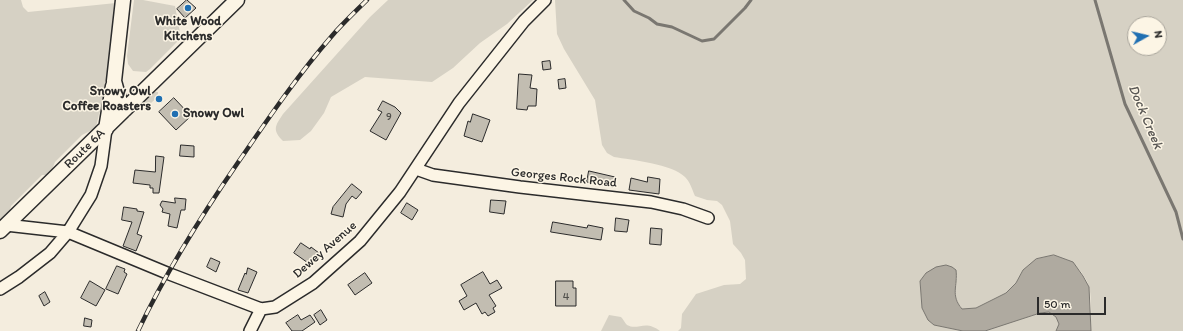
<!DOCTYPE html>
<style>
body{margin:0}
#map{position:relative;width:1183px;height:331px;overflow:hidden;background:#f4edde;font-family:Itim,sans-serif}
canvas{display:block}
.north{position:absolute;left:1127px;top:16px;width:40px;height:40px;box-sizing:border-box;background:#fcf5e5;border:1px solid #a8a49b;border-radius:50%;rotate:82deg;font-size:11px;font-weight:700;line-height:16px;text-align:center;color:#2b2b2b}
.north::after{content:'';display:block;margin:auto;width:14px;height:18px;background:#1f6fb2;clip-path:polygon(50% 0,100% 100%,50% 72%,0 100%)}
.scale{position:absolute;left:1037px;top:297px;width:69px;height:18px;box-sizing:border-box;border:2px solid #2b2b2b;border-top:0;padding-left:5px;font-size:12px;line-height:14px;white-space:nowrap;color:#2b2b2b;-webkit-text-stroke:3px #fcf5e5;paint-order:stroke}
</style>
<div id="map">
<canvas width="1183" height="331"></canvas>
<div class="north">N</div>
<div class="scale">50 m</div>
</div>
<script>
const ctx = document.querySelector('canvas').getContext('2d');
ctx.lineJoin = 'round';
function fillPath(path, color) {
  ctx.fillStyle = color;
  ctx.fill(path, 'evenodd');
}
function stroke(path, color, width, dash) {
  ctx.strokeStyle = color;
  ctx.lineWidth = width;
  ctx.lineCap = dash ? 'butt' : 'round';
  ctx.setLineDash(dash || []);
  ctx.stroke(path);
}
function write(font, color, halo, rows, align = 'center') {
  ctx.font = font + ' Itim,sans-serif';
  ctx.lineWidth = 3;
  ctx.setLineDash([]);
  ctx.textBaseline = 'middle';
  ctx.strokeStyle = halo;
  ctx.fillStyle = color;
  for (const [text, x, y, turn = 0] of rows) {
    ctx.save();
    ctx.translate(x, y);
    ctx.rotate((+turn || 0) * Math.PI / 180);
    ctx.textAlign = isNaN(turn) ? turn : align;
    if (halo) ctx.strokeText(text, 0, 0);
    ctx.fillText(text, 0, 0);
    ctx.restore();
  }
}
fillPath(new Path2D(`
 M0,0H21L23,7L28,12L116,3L111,41L109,42H111L103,106L99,114L96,127L94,129L82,135L55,162L51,172L47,175H42L11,206L9,214L0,222Z
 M134,0H143L175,6L181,38L150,69L146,72L133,71L128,64L127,56Z
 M388,0H533L507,24L480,43L453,68L432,82L365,77L331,97L324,113L311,131L300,140L283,141C272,130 275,126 283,114L370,17Z
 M555,0H1183V331H1091C1091,320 1092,297 1089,287C1086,276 1076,264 1066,259L1023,270L1016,283L1006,293L976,308L962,309C954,299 954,289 957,277L926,273L920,281L922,308L934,325L963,331H678L681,328L682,314L696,294L724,285L740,284L746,279L745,260L741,253L733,244L730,221L722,205L717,201L707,200L695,196C692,189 690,182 685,177C672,164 632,160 614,157L607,153L602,145L595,100L564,49L557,34ZM1135,24H1159V48H1135Z
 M154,92H158V97L145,108H141V105Z
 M1049,312L1056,317L1059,324L1056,331H983L1040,313Z
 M609,315L621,317C623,319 625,323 627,325C638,331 645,319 660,331H601Z`), '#d6d1c4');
const water = new Path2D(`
 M1054,255L1073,262L1083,276L1089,287L1091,331H1056L1059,324L1056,317L1049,312L1040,313L985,331H963L934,325L928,320L922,308L920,281L926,273L936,267L946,265L952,267L956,270C958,286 950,295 962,309L976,308L1006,293L1016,283L1023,270L1036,259Z`);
fillPath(water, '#afaaa0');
stroke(water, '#7a7771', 1);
stroke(new Path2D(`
 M624,0L634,11L649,18L657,24L672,27L702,41L714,39L745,8L751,0
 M1095,0L1125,104L1176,212L1183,239`), '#7a7771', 3);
const building = new Path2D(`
 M187,0L196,8L185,18L177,9Z
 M550,61L551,69L543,70L542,62Z
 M519,74L532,75L530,88L537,89L536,106H528L527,110L517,109Z
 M565,79L566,88L559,89L558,80Z
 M174,98L191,116L176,130L159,112Z
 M383,101L395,107L401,113L386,140L370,131L382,112L378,110Z
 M473,114L490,120L482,142L464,136L468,121L470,122Z
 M181,145L194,146V157L180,156Z
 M156,156L164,157L159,193H153V188H150V185L133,183L135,170L155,172Z
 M589,171L615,177L613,187L587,182Z
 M648,177L660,179L659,194L629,190L631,178L647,182Z
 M352,184L362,192L356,199L352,196L346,204L343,217L331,214L333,207Z
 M175,198L186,199L185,210H181L177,228L168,226L170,214L162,212L163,209L160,205L162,201L175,203Z
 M491,200L506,201L504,214L490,212Z
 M407,203L418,210L412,220L401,213Z
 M124,207L137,209V211L144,212L137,234L142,236L136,251L123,246L132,222L122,220Z
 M616,218L629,220L627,232L615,231Z
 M553,222L587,228L588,225L603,228L601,240L551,232Z
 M651,228L662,229L661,245L650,244Z
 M301,243L310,249L311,247L319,253L311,265L294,253Z
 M211,258L220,262L216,272L207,267Z
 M117,266L125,269L124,272L127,274L118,294L106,289Z
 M248,268L257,272L248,293L238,290L245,273L246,274Z
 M483,272L490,284L497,280L502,288L489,295L496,306L493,308L495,312L488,316L485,312L482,314L476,303L464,310L459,301L467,296L461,285Z
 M365,273L372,283L355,295L348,285Z
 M90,281L105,290L96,306L81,298Z
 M556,281H573V288H576V306H556Z
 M45,292L50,302L44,306L39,296Z
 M321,310L327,320L320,325L314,315Z
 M298,315L301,320L310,315L315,322L302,331H292L286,323Z
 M85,318L92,320L91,327L84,326Z`);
fillPath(building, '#c2bdb1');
stroke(building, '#2b2b2b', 1);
const minor = new Path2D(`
 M416,169L433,175L520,187L651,202L683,209L708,218
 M6,225L68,232L167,273L261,309L275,307L313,283L360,241L400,192L459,103L524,21L545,0
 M0,289L19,277L50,253L68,232L91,195L101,166L106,129
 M250,331L261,309`);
const major = new Path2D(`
 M123,0L114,81L119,99L124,110
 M106,129L113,86
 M0,231L237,0`);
stroke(minor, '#2b2b2b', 14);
stroke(major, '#2b2b2b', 17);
stroke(minor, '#fcf5e5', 11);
stroke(major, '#fcf5e5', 14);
const rail = new Path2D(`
 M138,331C166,272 201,216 239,161C268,119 297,76 331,37C342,24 355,12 367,0`);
stroke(rail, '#2b2b2b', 4.5);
stroke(rail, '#fcf5e5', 3, [9]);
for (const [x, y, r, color] of [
 [188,8,4,"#1f6fb2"],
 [159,99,4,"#1f6fb2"],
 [175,114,4,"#1f6fb2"]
]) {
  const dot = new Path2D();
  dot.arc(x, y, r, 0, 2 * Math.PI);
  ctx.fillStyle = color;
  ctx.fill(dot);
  stroke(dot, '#fcf5e5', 1.5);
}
write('11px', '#51504c', null, [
 ["9",389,117],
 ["4",566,297]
]);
write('bold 13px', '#2b2b2b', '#fcf5e5', [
 ["White Wood",188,22],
 ["Kitchens",188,37],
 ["Snowy Owl",151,92,"right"],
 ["Coffee Roasters",151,107,"right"],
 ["Snowy Owl",183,114,"left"]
]);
write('13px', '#2b2b2b', '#fcf5e5', [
 ["Route 6A",85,149,-44],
 ["Georges Rock Road",564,178,6],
 ["Dewey Avenue",325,250,-41]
]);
write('italic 14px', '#595754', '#fcf5e5', [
 ["Dock Creek",1145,117,67]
]);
</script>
